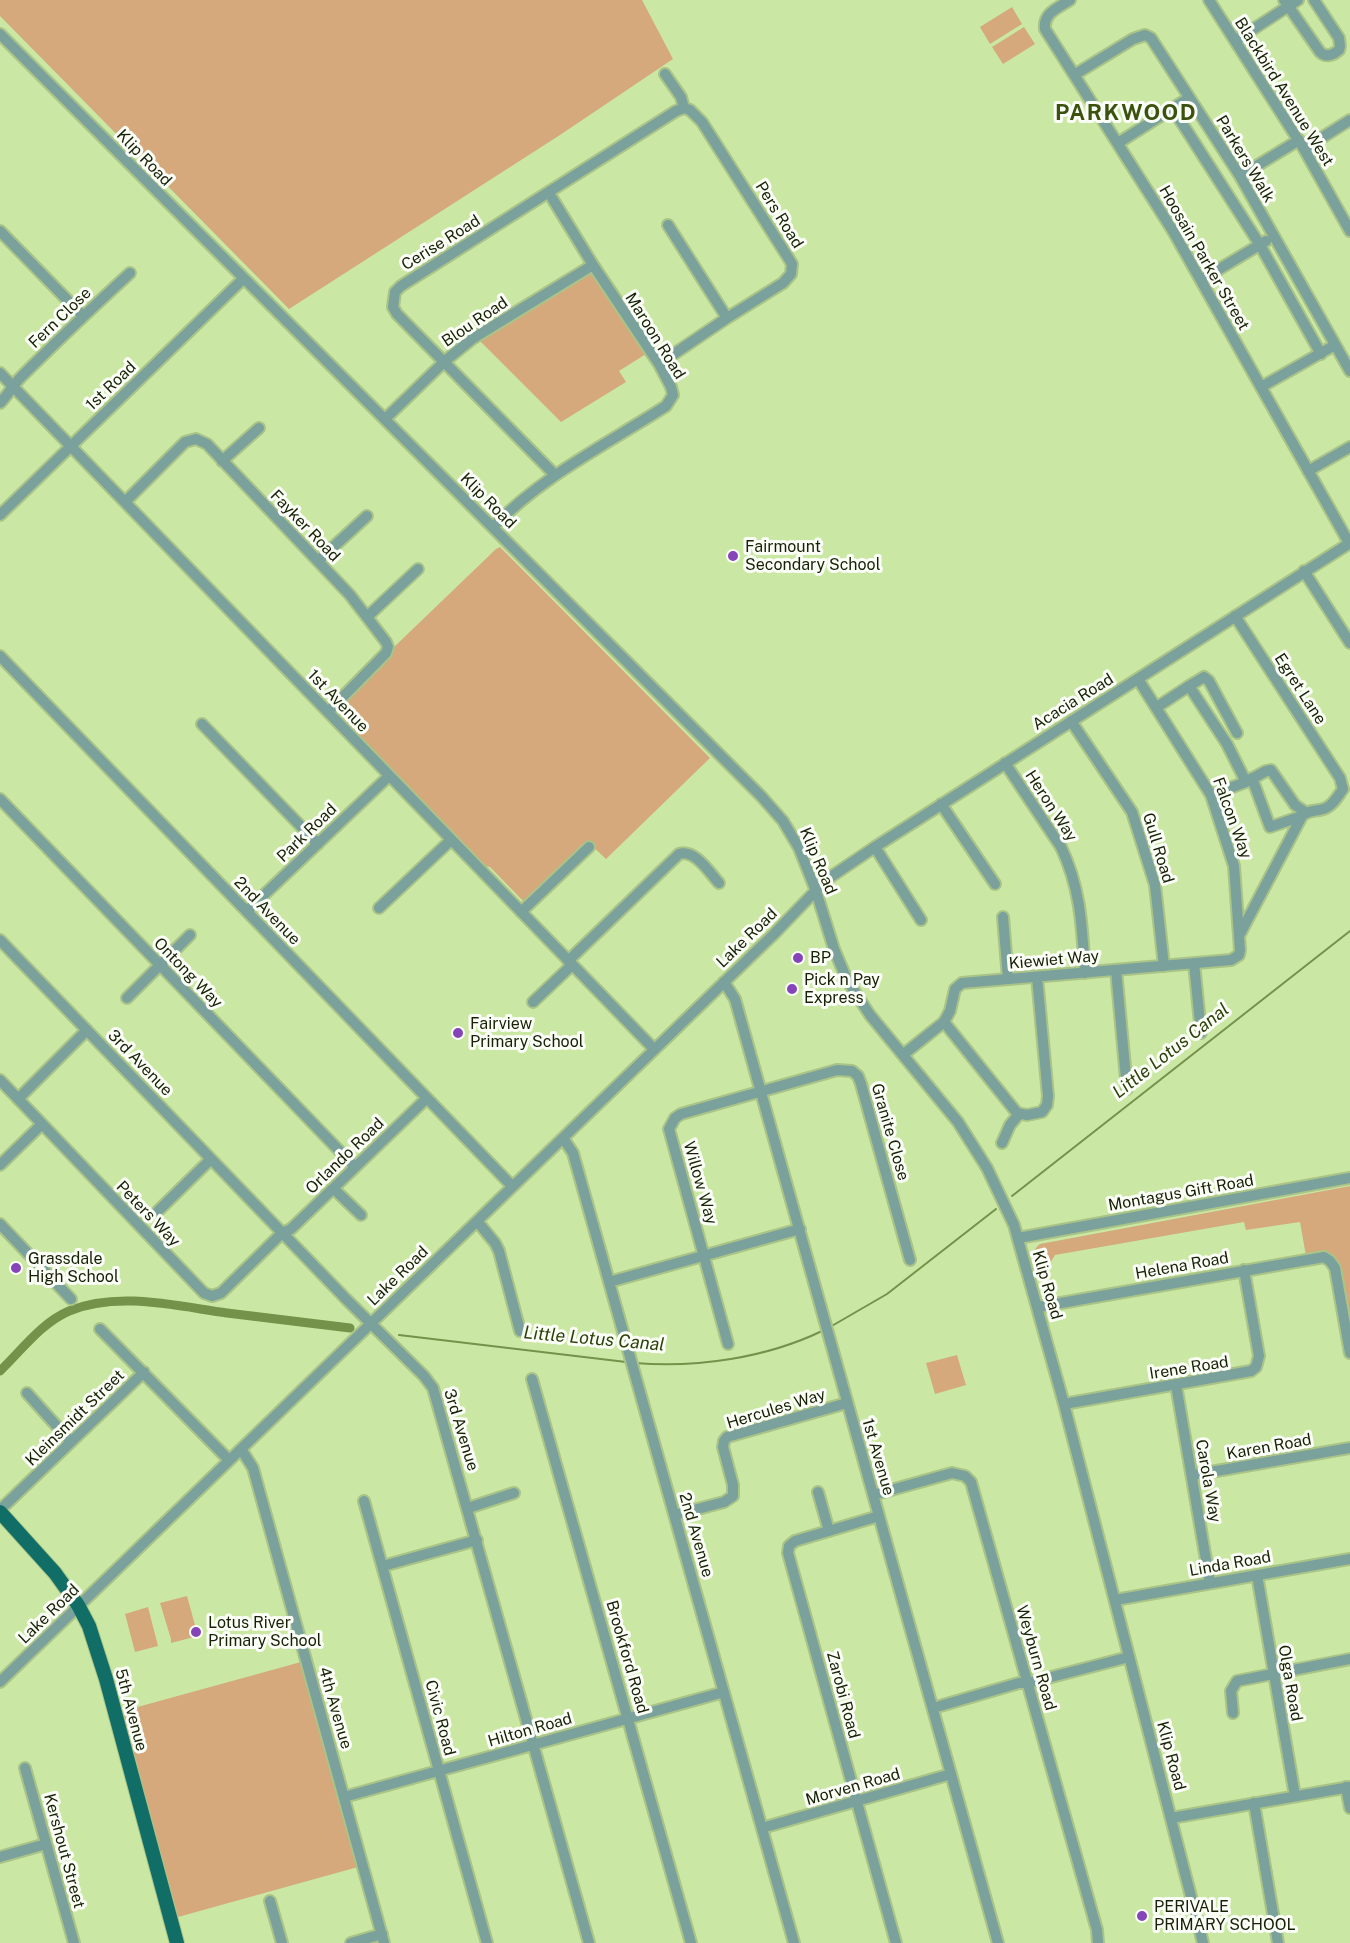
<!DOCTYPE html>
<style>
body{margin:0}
canvas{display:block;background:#cae8a4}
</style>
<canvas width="1350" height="1943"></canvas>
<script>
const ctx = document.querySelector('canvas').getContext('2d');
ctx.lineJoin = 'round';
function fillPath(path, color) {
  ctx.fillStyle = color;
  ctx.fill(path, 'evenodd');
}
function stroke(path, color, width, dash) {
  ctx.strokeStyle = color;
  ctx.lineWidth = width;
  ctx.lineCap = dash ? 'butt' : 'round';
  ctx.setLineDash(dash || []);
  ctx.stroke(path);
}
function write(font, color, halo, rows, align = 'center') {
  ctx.font = font + ' "Public Sans",sans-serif';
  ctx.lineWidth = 6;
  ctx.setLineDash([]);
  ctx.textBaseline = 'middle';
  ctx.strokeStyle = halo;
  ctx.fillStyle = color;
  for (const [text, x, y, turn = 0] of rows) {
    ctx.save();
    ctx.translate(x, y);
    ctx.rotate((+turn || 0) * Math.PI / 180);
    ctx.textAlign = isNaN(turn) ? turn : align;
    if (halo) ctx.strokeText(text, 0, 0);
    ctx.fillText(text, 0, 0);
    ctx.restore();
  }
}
fillPath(new Path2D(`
 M0,0H642L673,59L560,135L289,309L0,16Z
 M1012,7L1022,24L990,44L980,27Z
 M1024,27L1035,44L1003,64L992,47Z
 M588,273L593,274L646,354L619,371L626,382L561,422L480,341L583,274Z
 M500,547L710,758L606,859L587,841L580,847L579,852L524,902L490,867L485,866L337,713V709L391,655L393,648L496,549Z
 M1350,1186V1329L1339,1267L1306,1256L1300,1222L1246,1230L1244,1222L1055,1255L1041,1278H1039C1035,1265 1028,1253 1040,1244Z
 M957,1355L966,1385L935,1394L926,1363Z
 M187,1596L198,1636L171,1643V1639L160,1603Z
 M148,1607L158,1646L135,1652L125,1614Z
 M301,1662L358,1867L178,1917L134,1758L123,1711Z`), '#d5a97c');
stroke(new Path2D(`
 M1012,1196L1350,931
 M830,1327L887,1294L996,1209
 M399,1335L626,1362
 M635,1363C697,1368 766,1358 822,1331`), '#75924a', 2);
stroke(new Path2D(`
 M0,1371C21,1351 41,1323 69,1311C118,1291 176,1306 227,1313C268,1318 309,1323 350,1328`), '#75924a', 9);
const minor = new Path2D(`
 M1070,0C1058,8 1043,13 1045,29L1173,231L1349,543
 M1209,0L1304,149L1350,231
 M1284,0L1320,52C1326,58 1333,55 1339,50L1340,46L1339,38L1314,0
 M0,34L761,796L783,821L799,848L816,891L834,949L847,980L870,1015L958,1122L987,1168L1014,1225L1064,1404L1203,1943
 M1235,41L1298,0
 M1074,75L1133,39L1145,35L1151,38L1240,176L1350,371
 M1173,109L1260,245L1321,354
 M1118,143L1189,98
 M1304,149L1350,120
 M1240,176L1299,140
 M668,225L727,318
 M0,231L83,316
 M1201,280L1266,241
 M659,364L727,318L783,283L791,274L792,264L789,259L702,122L690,110L684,108L681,97L665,74
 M0,373L654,1049
 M1261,387L1335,345
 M0,403C8,395 13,385 21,377C56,342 93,307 130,273
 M385,419L445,361L472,339L593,265
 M222,461L259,428
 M1308,471L1350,447
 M555,475L397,314L393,307L395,292L401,286L676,111L684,108
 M125,502L185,442L196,439L207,444L350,595L386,642L388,647L386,653L328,712
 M0,515L243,279
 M493,527C542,476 607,444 666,406L673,395L671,387L659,364L593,265L549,193
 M318,561L367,516
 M1304,571L1350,643
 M368,616L418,569
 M1235,616L1340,778L1343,789C1338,796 1333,805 1326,808C1317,812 1309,809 1302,816L1240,934
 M0,656L512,1186
 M1189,686L1204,677L1209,681L1237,733
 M1157,707L1189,686L1227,744L1246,782
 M1071,721L1132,812L1155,885L1164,966
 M202,724L318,844
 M1005,763L1061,847C1081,889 1082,927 1085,973
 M1252,778L1270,827L1302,816
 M1211,795L1246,782L1266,771L1271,770L1295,805L1305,812
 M0,799L355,1167
 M941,804L995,884
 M875,847L921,920
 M379,908L451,840
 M247,911L389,776
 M521,912L589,847
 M1003,917L1008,979
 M0,940L347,1300L424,1376L433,1388L589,1943
 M568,961L679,854C695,849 709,872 719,883
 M1194,963L1201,1033
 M1116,970L1127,1089
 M724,982L735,999L998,1943
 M127,998L190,935
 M533,1002L572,965
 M944,1022L1017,1113L1027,1115L1042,1112L1047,1105L1048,1096L1037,977
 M904,1054L944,1022L950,1011L955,989L962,983L1231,960L1239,955L1240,950L1234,866L1211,795L1138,679
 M0,1080L204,1293L212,1296L221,1293L282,1233L291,1229L427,1098
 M18,1099L87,1030
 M563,1138L573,1153L794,1943
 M1002,1143L1010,1125L1019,1114
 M0,1165L41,1125
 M334,1189L361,1215
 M158,1211L211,1159
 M477,1221L495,1243L499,1251L520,1331
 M0,1224L71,1299
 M1018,1238L1350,1178
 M609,1282L800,1229
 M1038,1307L1324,1257L1330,1261L1335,1268L1350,1353
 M100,1329L229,1460
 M728,1344L669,1129L675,1118L681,1114L837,1070L852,1071L858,1076L861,1084L910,1260
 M532,1379L691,1943
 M1176,1385L1210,1583
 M27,1393L71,1442
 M1064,1404L1251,1371L1256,1367L1259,1356L1244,1270
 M241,1449L253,1468L384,1943
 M1193,1475L1350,1448
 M818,1492L829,1531
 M873,1495L952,1473L965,1476L971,1482L1097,1930L1098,1943
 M364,1501L487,1943
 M468,1508L514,1493
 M0,1510L144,1372
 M675,1515L724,1502L733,1496V1485L723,1447L724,1441L727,1437L847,1403
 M879,1516L795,1541L789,1546L788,1553L896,1943
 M383,1566L477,1540
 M1257,1575L1295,1796
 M1115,1600L1350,1559
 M0,1682L774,934L826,880L875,847L1350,543
 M933,1708L1019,1683H1028L1129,1657
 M1233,1713L1231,1691L1237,1681L1350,1659
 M25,1768L74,1943
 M1346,1787L1350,1808
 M344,1797L724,1692
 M1254,1803L1278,1943
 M1171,1818L1350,1787
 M762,1828L951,1774
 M0,1857L46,1844
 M270,1901L282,1943
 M351,1943L382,1934`);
const major = new Path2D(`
 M0,1512L55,1573L78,1605L89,1626L106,1679L177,1943`);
stroke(minor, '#aac488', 14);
stroke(major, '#aac488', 16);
stroke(minor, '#7aa19c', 10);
stroke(major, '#116e67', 14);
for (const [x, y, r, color] of [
 [733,556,6,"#8644b9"],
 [798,958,6,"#8644b9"],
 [792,989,6,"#8644b9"],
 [458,1033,6,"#8644b9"],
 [16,1268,6,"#8644b9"],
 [196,1632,6,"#8644b9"],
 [1142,1916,6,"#8644b9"]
]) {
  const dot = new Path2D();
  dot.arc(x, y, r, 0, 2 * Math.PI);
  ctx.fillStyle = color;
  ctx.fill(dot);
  stroke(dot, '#fbfef7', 2);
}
write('16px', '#172107', '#fbfef7', [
 ["Blackbird Avenue West",1284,92,58],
 ["Klip Road",144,158,46],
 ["Parkers Walk",1245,159,59],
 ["Pers Road",779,215,58],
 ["Cerise Road",441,243,-32],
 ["Hoosain Parker Street",1204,258,60],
 ["Fern Close",60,318,-44],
 ["Blou Road",475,322,-34],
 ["Maroon Road",655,336,58],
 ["1st Road",111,386,-44],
 ["Klip Road",488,501,45],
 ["Fayker Road",305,526,46],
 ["Egret Lane",1300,689,57],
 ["1st Avenue",338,701,46],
 ["Acacia Road",1073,702,-32],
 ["Heron Way",1051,806,57],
 ["Falcon Way",1232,818,70],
 ["Park Road",307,833,-44],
 ["Gull Road",1158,848,73],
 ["Klip Road",818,861,67],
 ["2nd Avenue",267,911,46],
 ["Lake Road",747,938,-44],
 ["Kiewiet Way",1054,960,-5],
 ["Ontong Way",188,973,46],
 ["3rd Avenue",140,1063,46],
 ["Granite Close",890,1132,74],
 ["Orlando Road",345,1156,-44],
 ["Willow Way",700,1183,74],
 ["Montagus Gift Road",1181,1193,-10],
 ["Peters Way",148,1214,46],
 ["Helena Road",1182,1266,-10],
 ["Lake Road",398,1276,-44],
 ["Klip Road",1047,1285,74],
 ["Irene Road",1189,1368,-9],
 ["Hercules Way",776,1409,-17],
 ["Kleinsmidt Street",75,1418,-44],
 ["3rd Avenue",461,1430,73],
 ["Karen Road",1269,1447,-10],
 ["1st Avenue",878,1457,74],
 ["Carola Way",1208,1481,80],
 ["2nd Avenue",696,1535,74],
 ["Linda Road",1230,1564,-10],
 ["Lake Road",49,1614,-44],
 ["Brookford Road",627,1657,74],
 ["Weyburn Road",1036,1658,74],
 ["Olga Road",1290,1683,80],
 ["Zarobi Road",843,1695,75],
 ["4th Avenue",335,1708,74],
 ["5th Avenue",131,1710,75],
 ["Civic Road",440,1718,75],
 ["Hilton Road",530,1730,-16],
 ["Klip Road",1171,1756,75],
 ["Morven Road",853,1787,-16],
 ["Kershout Street",64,1851,75]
]);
write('16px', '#172107', '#fbfef7', [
 ["Fairmount",745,547],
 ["Secondary School",745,565],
 ["BP",810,958],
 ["Pick n Pay",804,980],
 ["Express",804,998],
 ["Fairview",470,1024],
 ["Primary School",470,1042],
 ["Grassdale",28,1259],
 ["High School",28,1277],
 ["Lotus River",208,1623],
 ["Primary School",208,1641],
 ["PERIVALE",1154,1907],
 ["PRIMARY SCHOOL",1154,1925]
], 'left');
write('italic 18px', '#2e410b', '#fbfef7', [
 ["Little Lotus Canal",1171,1051,-38],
 ["Little Lotus Canal",594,1339,5]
]);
ctx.letterSpacing = '1.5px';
write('bold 22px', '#3b520f', '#fbfef7', [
 ["PARKWOOD",1126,113]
]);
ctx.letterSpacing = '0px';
</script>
